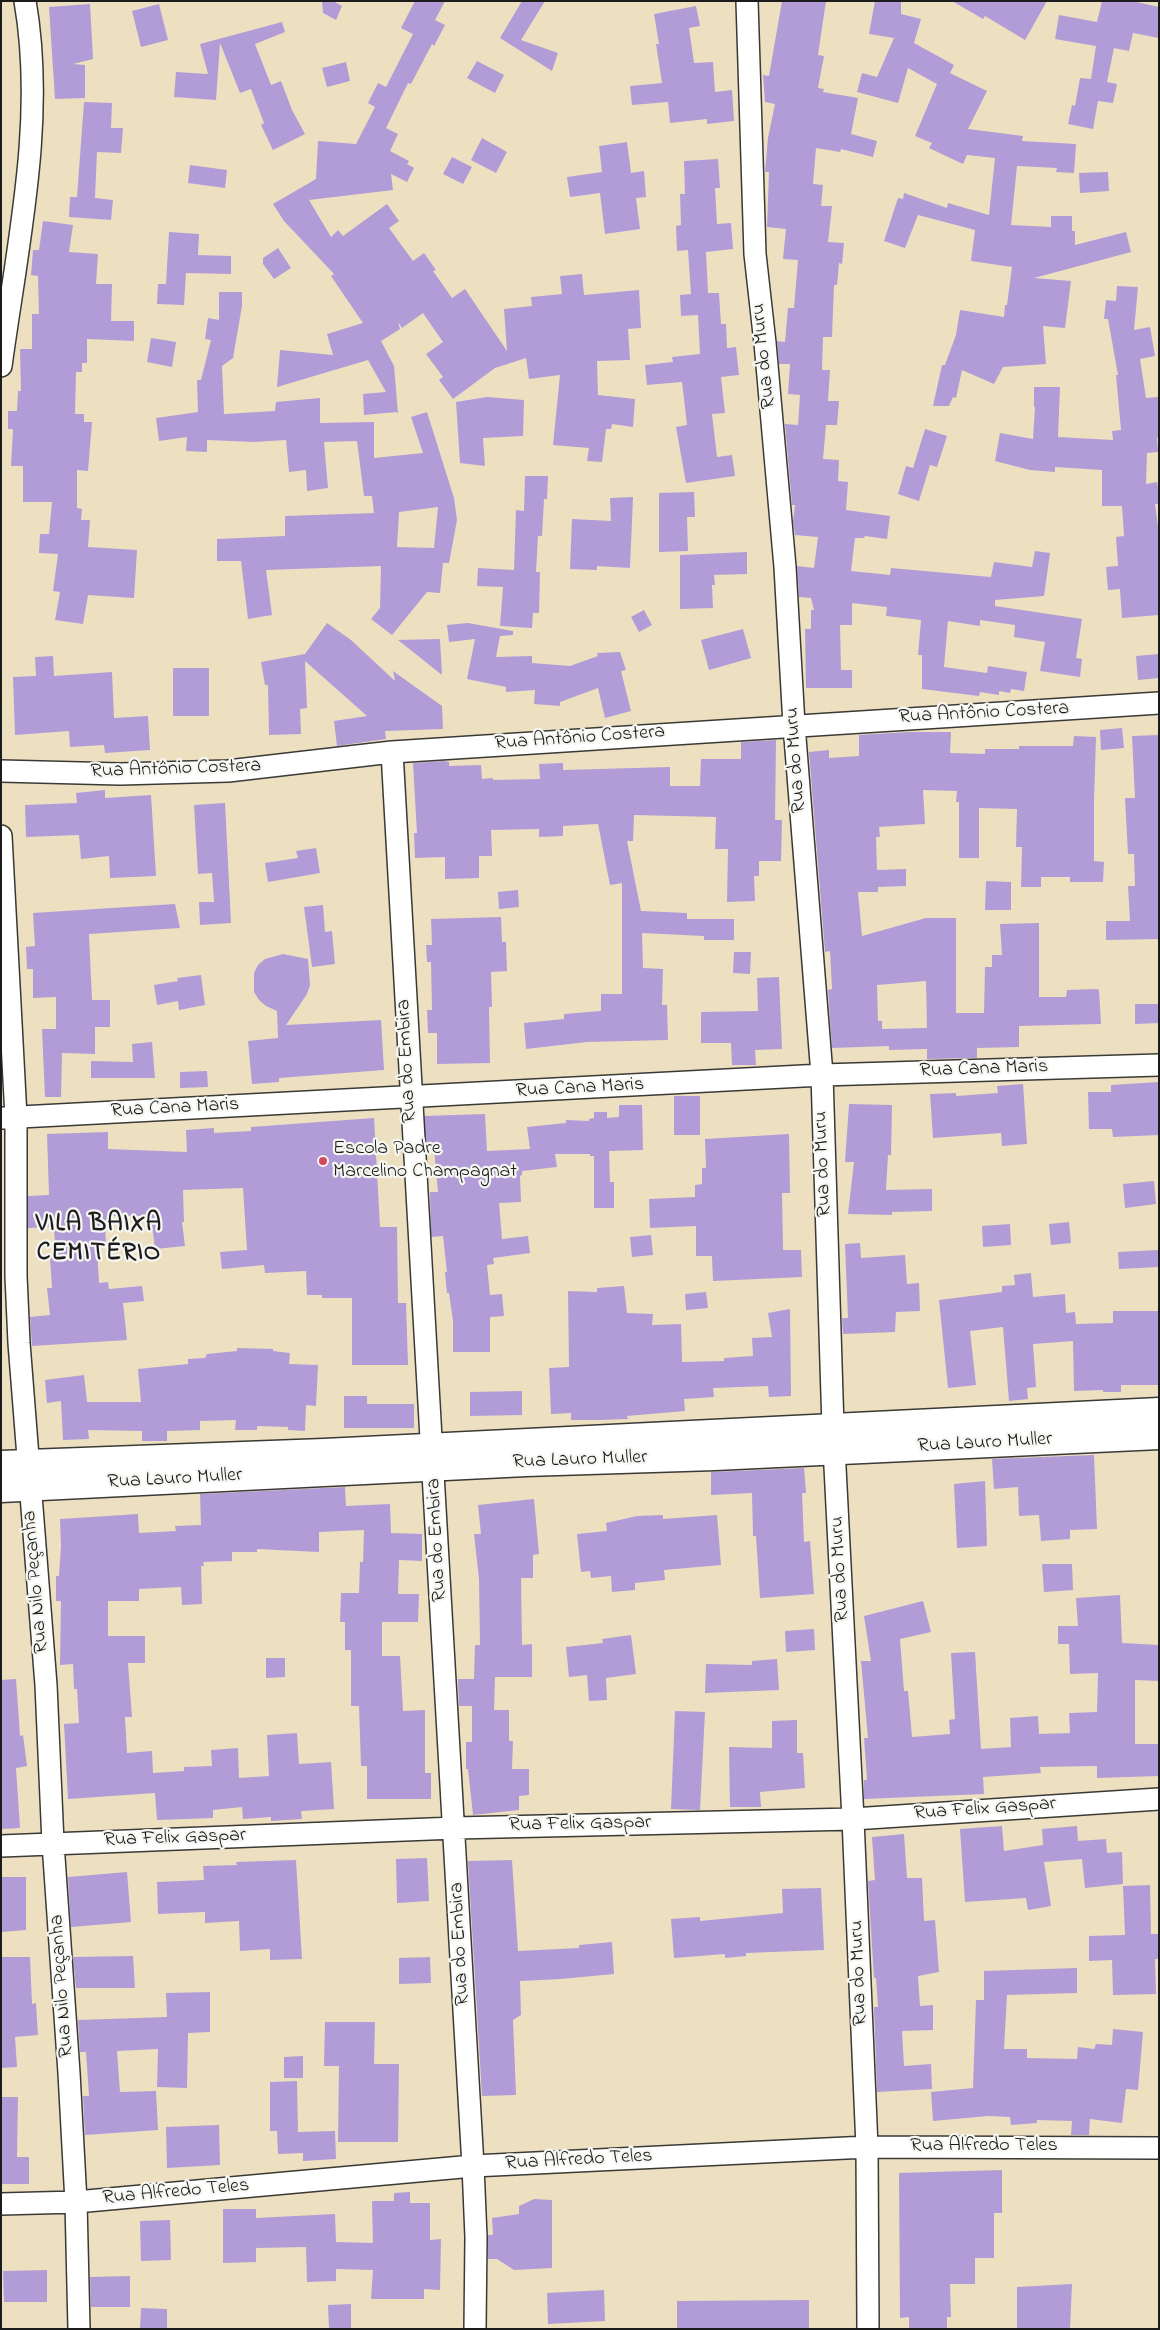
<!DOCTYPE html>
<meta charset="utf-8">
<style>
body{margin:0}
#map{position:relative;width:1160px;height:2330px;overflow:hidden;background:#ede0c1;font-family:"Indie Flower",sans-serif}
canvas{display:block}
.frame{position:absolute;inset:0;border:2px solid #1c1c1c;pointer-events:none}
</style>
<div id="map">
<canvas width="1160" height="2330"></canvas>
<div class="frame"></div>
</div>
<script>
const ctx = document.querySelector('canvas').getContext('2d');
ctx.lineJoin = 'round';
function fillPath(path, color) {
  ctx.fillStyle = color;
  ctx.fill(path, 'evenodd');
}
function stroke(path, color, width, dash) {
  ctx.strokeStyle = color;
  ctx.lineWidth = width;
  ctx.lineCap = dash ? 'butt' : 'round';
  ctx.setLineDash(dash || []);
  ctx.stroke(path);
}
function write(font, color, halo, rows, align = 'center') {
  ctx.font = font + ' "Indie Flower",sans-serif';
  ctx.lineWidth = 4.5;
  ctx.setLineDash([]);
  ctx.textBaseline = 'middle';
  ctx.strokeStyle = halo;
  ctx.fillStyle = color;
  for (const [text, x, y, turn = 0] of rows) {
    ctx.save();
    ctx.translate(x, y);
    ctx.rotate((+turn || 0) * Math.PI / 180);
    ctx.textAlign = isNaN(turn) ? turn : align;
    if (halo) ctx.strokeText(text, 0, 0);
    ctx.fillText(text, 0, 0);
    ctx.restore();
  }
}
fillPath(new Path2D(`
 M322,1H333L342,6L336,20L323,13Z
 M415,1H445L435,20L445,25L434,46L432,44L411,84L408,83L386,128L398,134L390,151L409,161L407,164L414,168L407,182L391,174L393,190L309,200L331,237L338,230L343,236L387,204L399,221L389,228L413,261L424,253L436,270L433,271L452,298L465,289L507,351L504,309L532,306L531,297L562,294L560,276L582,274L584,295L639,290L641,328L628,329L630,360L597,361L598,395L635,399L633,427L612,424L611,429H606L602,462L587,461L589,448L553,445L560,375L529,379L526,358L495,368L453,399L439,380L443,377L426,354L443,342L423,313L402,328L398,322L400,329L381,341L394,366L398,414L397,412L364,415L363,394L386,392L368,360L277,387L280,350L333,355L327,334L363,323L331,276L334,274L284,221L273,204L316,179L318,141L356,144L375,107L368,103L378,83L386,87L413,34L401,28Z
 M522,1H545L521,40L558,53L552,71L500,38Z
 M782,1H826L818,55L824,56L818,88L824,89L823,92L858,98L851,134L877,141L873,157L841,149L840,152L816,148L813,184L823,185L821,206H832L828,242L844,243L842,264L839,263L837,285H834L832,337H823L822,370H830L828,401H839L837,425H826L823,459L839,460L838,481L848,482L846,510L890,516L887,539L865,536L864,538H855L851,571L890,575L891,568L991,577L994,562L1032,567L1035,551L1050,553L1044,596L995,600V606L1082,619L1076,658L1082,659L1080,677L1040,671L1045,642L1014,637L1015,625L980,620V626L948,621L944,667L987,673L988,666L1027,672L1024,691L1011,689L1010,693L999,691V695L980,692L979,696L922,689V655H918L921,620L886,616L887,607L852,603V625H840L841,670H852V688H806L805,629H811V610H814L811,598L799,597L797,566L814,568L818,537L795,535L793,521L795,505H792L785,424L798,425L800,395L788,394L790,364H779L777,341L785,342L788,308H794L798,260L783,259L786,229L767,227L769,172H765L768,138L775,104L765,102L763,75L769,76Z
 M875,1H901V14L921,19L914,43L954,65L950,73L987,91L968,129L1023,136L1022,141L1076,144L1074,173L1056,172L1057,168L1017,166L1011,225L1051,227V216H1072V231H1075V245L1126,232L1131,252L1034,278L1071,281L1065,328L1043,326L1046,364L1003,367L994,384L962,370L956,398L953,397L949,406H933L942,365H945L956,335L960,310L1004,317L1005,305H1007L1012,267L971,261L975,230L918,215L905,248L884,241L898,198L903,199L904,193L947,208L948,203L989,215L995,158L967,155L963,164L929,148L932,143L915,136L937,84L908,68L898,103L857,92L862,73L877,77L894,38L869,34Z
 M952,1H1047L1025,40L985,16L983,19Z
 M1102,1H1132L1159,7V38L1133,33L1129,51L1114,48L1107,82L1117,84L1113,103L1098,101L1093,129L1068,124L1072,105L1075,106L1080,78L1091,79L1096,46L1055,39L1059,15L1097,22Z
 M90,4L93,59L73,64L85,65V98L55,99L49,7Z
 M159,4L168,40L141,47L132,11Z
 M696,6L700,26L689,28L694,63L713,62L715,92L732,90L734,121L707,124V119L670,123L668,102L632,105L630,86L662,83L656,44H659L654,14Z
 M282,22L285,32L255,44L271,85L281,81L292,110L305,134L273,150L261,125L264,123L251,89L240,93L220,43L216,100L174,97L176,72L208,74L200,44Z
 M477,61L504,75L495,93L467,78Z
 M346,62L350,81L327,87L322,68Z
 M84,102L112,103L111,128H123L121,153L97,152L95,198L113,200L111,220L69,217L70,197H77Z
 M482,138L507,152L496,173L471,160Z
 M627,142L631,173L644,171L646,197L636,198L640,229L605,234L600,193L570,197L567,177L602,172L599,146Z
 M452,157L472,167L463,184L443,174Z
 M718,159L720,188H715L717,224L731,223L733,249L706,252L708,293H719L721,324H726L727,348L736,347L739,375L721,377L725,413L712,414L717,457L732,455L735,476L686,483L676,427L687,425L682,382L647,385L645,365L673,362L672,357L700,354L698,315L681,316L680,295L691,294L688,250L677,251L676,226L681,225L680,194H685L684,161Z
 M190,165L227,170L225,188L188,183Z
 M1108,172L1109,191L1080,193L1079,173Z
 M43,221L73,225L69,252L98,254L96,284H112L111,321H134V341L87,339V363H82V372H76L75,414H84V422H92L88,471L77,470V508L82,509L81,520H90L88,547L137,550L134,598L88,595L83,624L55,620L60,592L53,591L58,554L39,553L40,534H49L52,502H23V466H11L13,429H8V411H17L18,391H21L20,349H32V314H39L38,276L31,275L33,250H39Z
 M169,232L199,234L198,255L231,256V274L186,273L184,305L157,304L158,284H166Z
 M278,248L291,268L274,279L263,264V258Z
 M1117,286L1138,287L1134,330L1150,327L1155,356L1140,359L1146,398L1158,397L1159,407V437L1157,438L1158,452L1147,453L1146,484L1157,482L1159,492V504H1155L1159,534V615L1122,618L1120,589L1108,590L1106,567L1118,566L1116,537L1124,536L1122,506H1102V470L1055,467V472L1030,470L995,461L1000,433L1033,439L1035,407H1034V387H1060L1058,437L1113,440L1112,431L1121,430L1116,375H1118L1108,319H1104L1106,300L1116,301Z
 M219,292H242V306L233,358L222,366L224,414L275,411L276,402L320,398V423L374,422V458L423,453L411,417L427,412L454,498L457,520L449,563H443L440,593L427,592L392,635L371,619L380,608L381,566L266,570L272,615L248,619L241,561H217V539L285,536V516L374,513L372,496H364L357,441L324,442L328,488L307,491L306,470L289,472L286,440L254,442L207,440V452L186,451L187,437L159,441L156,418L198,412L197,380H201L211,340L205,339L208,318L219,320ZM438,507L434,548L397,547L399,512Z
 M151,338L176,342L172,367L147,362Z
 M487,397L524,400L523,436L483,438L485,466L460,463L456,402Z
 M925,429L947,436L937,467L930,465L919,501L898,494L906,466L913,468Z
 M525,476H548L547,499H544L542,536H538L536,572H540L539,613H533L532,628L500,626L503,587L477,586L478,568L514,570L516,510L524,511Z
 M694,492L695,517H687L688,551L659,552V493Z
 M633,497L630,568L597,566V570L570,569L572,519L611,521L610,498Z
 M747,552V574L714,575L715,585H712L713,608L680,609V555Z
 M644,610L652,625L639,632L631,617Z
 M327,623L351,640L395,681L393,671L442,706L443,729L385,731L386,739L337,746L334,721L367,716L305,661L307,708L300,709L301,734L269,735L268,685H265L261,662L305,654Z
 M468,623L513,631V635L500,636L496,657L532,656V663L570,666L598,656L597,653L620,652L626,670L621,671L631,711L605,718L598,688L560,702V706L534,704L535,690L506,692V687L467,679L475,639L449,642L447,625Z
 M743,629L751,658L709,670L701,640Z
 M440,639L442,675L398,640Z
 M1159,654V678L1138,680L1136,656Z
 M53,656L54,676L112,672L114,718L148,716L150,750L105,753L104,745L70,747L69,731L15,735L13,677L36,676L35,657Z
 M173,668H209V716H173Z
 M1122,728L1124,748L1101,750L1100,730Z
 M909,732H951L950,753L985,754V749H1019V746H1073L1074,736L1096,737L1094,801V861L1104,862L1103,882H1070V877H1041V887H1021L1022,847H1016L1017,809L979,808V858H959V802H956L957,791L923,790L925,824L879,827L880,837H876L877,870L906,869V886L878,887V892H858L862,936L926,918H956V1013H984L985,967H992V955H1002L1000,924L1039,923V997H1066L1067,990L1097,989L1099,990L1101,1024L1019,1026V1047L977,1048V1058L927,1059V1049L889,1050V1046L832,1048L828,990L832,989L830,951L825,952L809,752L829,750V758L859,756V735ZM926,981L927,1028L882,1029V1021H878L877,985Z
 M1159,735V939L1106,940V921H1130L1128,886H1135L1134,854H1128L1125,798H1135L1132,736Z
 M776,740L775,820H782L781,861H759V876H754L755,901L727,902L728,849H715L716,817L634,815L633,841H627L641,911L687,913V919H734V940H704V936L642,933L643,968L663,969L662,1005H667L668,1040L587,1042L526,1049L524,1023L564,1019V1014L601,1011V994H622V883L610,885L598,824L563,826V836L539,837V829L491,830L492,856H479V878L445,879V857L415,858L414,833H417L413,763L444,761L449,762V766L481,765L482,779L493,778V780L540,779L539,764L563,763V770L670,767V786H700L701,759H741V742Z
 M105,790V798L151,795L156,876L110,878L109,856L81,859L79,835L26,837L25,805L77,803L76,793Z
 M225,803L231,923L200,925L199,902H214L212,873L198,874L194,805Z
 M316,848L320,873L268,882L265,863L298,858L296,851Z
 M986,881L1011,882V910H985Z
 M518,890L519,907L499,909L498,892Z
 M175,904L180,928L89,934L92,1000H110V1027H95V1054L62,1053L61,1097H45L42,1029H56V997L33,998V969H27L26,947L35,946L33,913Z
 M323,905L325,932L332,931L335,964L312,967L304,907Z
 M501,917L502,942H506L507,971L491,972L492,1007H489L490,1063L437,1064V1033H428L427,1010H432L431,962H427L426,945H432L431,919Z
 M734,952H751L750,974L733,973Z
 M283,954L308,959L310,985L307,994L286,1025L381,1020L384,1070L279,1078V1082L252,1084L248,1041L278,1038L277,1011L266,1006L259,1000L254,992V973L258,965L265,959Z
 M201,975L205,1005L179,1010L178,1001L157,1005L154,985L178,981L177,978Z
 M779,977L782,1049L755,1050L756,1065H732L731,1043H701V1012L758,1011L757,978Z
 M1135,1004H1159V1023L1135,1024Z
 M152,1042L155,1078H91V1061L133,1062L132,1044Z
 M207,1071L208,1087L180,1088V1072Z
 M1159,1082V1135L1113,1137L1112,1129H1089L1088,1092H1111V1085Z
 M1023,1084L1027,1144L1002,1146L1001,1133L933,1138L930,1094L956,1093V1096L998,1093L997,1086Z
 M674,1096H700V1135H674Z
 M849,1104L892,1105L891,1155H888L886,1190L932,1189V1211L892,1212V1215L848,1214L854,1162H845Z
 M619,1105H642L643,1150L609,1151L610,1182H614V1208H594V1156H590V1154H555L557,1167L522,1171V1175L520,1176L521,1202L499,1203L502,1239L528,1236L530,1253L493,1258L494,1264L487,1265L490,1295L502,1294L504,1316L490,1317V1352H453V1321L449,1293H447L445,1272H447L443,1236L431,1237L430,1192H438L434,1148L426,1149L424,1116L485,1114L487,1151L530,1149L527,1127L566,1123V1120L589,1121V1119L594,1118V1112H607V1118L619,1117Z
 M374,1118L380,1227H397L398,1303H406L408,1365H352V1298H322V1295H307L306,1271L265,1273L264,1265L222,1269L220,1252L247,1250L243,1188L183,1190L184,1222H182L185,1246L155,1249L151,1216H107V1222H105L106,1246L97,1247L99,1283L108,1282L109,1289L142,1286L144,1301L123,1303L127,1340L32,1346L30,1317L50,1315L47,1288H52L50,1258H56L54,1227L28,1228V1196L49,1195L47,1134L108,1132V1149L187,1152L186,1130L214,1128V1133L251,1131V1127Z
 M789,1134L790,1193H782L783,1250H801L802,1277L713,1281L712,1256H696V1226L650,1228L649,1199L695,1197V1185L702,1184V1168H706L705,1139Z
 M1154,1181L1156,1204L1125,1208L1123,1184Z
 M1069,1222L1071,1243L1051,1245L1049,1224Z
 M1010,1224L1011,1245L983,1247L982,1226Z
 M651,1235L653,1255L632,1257L630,1237Z
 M860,1243L861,1258L905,1255L907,1284L919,1283L920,1311L896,1312L895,1332L843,1334L842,1318H848L845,1244Z
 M1159,1250V1267L1119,1269L1118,1252Z
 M1031,1273L1033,1297L1065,1294L1066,1313L1075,1312L1076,1324L1113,1323V1311H1159V1385H1121V1392H1103V1390L1074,1391L1073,1341L1033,1344L1036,1387L1027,1388L1028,1399L1009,1401L1003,1327L970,1331L976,1385L948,1388L939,1300L1002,1292V1286L1015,1285L1014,1275Z
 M624,1286L627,1313L653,1314L652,1325L681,1324L682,1362L724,1361V1358L753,1356L752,1338L772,1337L768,1313L790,1309L791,1396L769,1397L768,1386L713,1388L714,1397L684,1399L685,1411L627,1416L628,1419L598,1420H571V1413L551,1414L549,1368L569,1367L568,1291L597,1292V1288Z
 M706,1292L708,1308L686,1310L685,1294Z
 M237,1348L273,1349V1351L290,1353L289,1364L318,1365L316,1406L306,1405L305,1431L288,1430V1427L257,1426V1430H235L236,1420L200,1421V1430L167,1431V1441H142V1431L88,1430L89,1439L63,1440L61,1401L47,1403L45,1380L84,1375L87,1402H141L138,1369L188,1364V1359L205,1358L207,1354L237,1351Z
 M522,1391V1415L470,1416V1392Z
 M344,1396H367V1404H414V1428H344Z
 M1094,1455L1097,1529L1070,1530V1539L1041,1541L1039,1515L1019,1516L1018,1487L994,1489L992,1459Z
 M804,1468L806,1493H802L804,1542L810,1541L814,1594L760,1598L756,1536H753L752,1493L711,1495V1472Z
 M985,1481L987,1546L957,1548L954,1484Z
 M345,1487L346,1506L390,1504L391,1533L422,1534V1561L399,1560L398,1594H419L418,1622H382V1656H400L403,1711L425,1710V1773H431V1799H367V1766H361L359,1706H351V1650H345V1622H340L341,1593H359L360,1562H363L364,1530L319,1532V1552L257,1549V1552H232V1561L203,1562L204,1566H201L202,1604L182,1605L181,1587L139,1589V1601H108V1636H145V1663H128L132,1717H125L127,1753L152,1751L153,1773L184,1771V1767L212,1766L211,1750L238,1748L239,1778L269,1776L267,1735L297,1733L299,1764L331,1762L334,1809L301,1811L302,1819L271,1821V1817L243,1819L242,1807L213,1810V1818L157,1820L155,1793L68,1799L64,1724L79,1723L77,1689H74L73,1664L60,1665L61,1601H56V1576H59L61,1546L60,1519L138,1514L139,1533L176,1531L175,1526L201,1525L200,1494Z
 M534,1499L539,1554L533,1555V1578H521L522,1645L532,1644V1677H495L494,1710H509V1741H513L512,1769H529V1795L519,1796V1810L473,1815L468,1769H466V1742H472V1706H459L458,1679H474L475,1645H480L479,1579L474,1534H481L478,1505Z
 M663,1515V1519L717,1515L721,1565L664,1570L665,1580L635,1583V1590L612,1592L611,1576L591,1578L590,1571L581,1572L577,1534L607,1531L606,1523L637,1516Z
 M1042,1564H1072L1073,1590L1044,1592Z
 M1120,1595L1122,1643L1159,1645V1681L1135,1680V1744H1159V1776L1097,1778V1766L1040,1767L1041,1773L983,1777L984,1794L864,1799V1780H867L864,1738H868L861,1661H871L864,1616L923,1601L931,1632L900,1639L904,1691H908L912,1737L950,1734L949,1720L955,1719L951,1653L975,1652L981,1749L1011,1747L1010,1718L1038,1716L1039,1734L1070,1733L1069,1713L1097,1712L1098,1673L1070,1674L1069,1644H1058V1626H1078L1076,1598Z
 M814,1629L815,1650L786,1652L785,1631Z
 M631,1635L636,1674L606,1678L607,1700L589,1701L587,1675L569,1677L566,1647L603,1643L602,1639Z
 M266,1658H285V1677L266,1678Z
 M777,1659L779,1690L705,1693L706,1664L752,1665V1661Z
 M16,1679L20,1736L23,1735L27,1766L16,1768L20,1828L1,1829V1680Z
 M675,1711L705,1712L700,1810L671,1809Z
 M797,1720V1753H803L805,1788L760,1792L761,1807H730L729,1747L772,1748V1721Z
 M1002,1826L1004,1851L1043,1845L1042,1829L1077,1826L1078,1841L1106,1839L1107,1853L1122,1852L1123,1884L1085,1888L1082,1859L1044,1862L1051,1906L1028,1910L1026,1898L965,1902L960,1829Z
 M904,1834L907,1878H922L924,1921L935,1920L939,1972L918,1976L920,2006L933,2005V2030L902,2031L904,2066L931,2064L932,2089L877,2092L874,2007H878L876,1978H874L868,1881L875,1880L872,1837Z
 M427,1858L429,1901L397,1903L396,1859Z
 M296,1860L302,1959L270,1960V1949L240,1951L239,1921L205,1923V1912L158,1914L157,1882L204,1880L203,1866L237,1865L236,1862Z
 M512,1860L518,1951L579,1948V1945L612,1942L614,1974L561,1979L520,1981L521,2015L513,2020L516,2095L482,2096L468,1861Z
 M127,1872L131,1922L71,1927L68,1877Z
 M1,1877H26V1930L1,1932Z
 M1150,1885L1151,1934H1159V1959H1155L1156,1994L1113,1995L1112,1960L1089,1961V1936L1125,1935L1123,1886Z
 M821,1888L824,1950L746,1953V1956L725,1958V1954L674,1958L671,1919L700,1917V1921L783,1913L782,1889Z
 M133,1956L135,1988H76L73,1957Z
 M1,1957H30L32,2004L36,2003L38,2035L15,2037L17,2067L1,2068Z
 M430,1957L431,1983L399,1984V1958Z
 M1077,1968V1993L1007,1995L1004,2049H1027V2058L1077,2059L1078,2047L1094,2049L1096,2044L1112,2045L1113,2029L1143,2032L1138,2090L1126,2089L1122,2123L1090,2119L1089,2135H1071L1072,2121L1037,2120V2123L1011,2125L1010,2117L988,2116L933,2121L931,2092L973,2088L976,2000H984V1971Z
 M210,1992V2032L188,2033L187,2088L157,2087L158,2049L117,2051L120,2092L156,2091L158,2130L85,2135L83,2096H89L86,2052H80L78,2020L167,2017L166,1993Z
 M325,2022H375L374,2064H399L398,2142H338L339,2066H324Z
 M303,2056V2078H284V2057Z
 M297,2081L298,2132L335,2131L336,2159L303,2161V2153L278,2154L277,2131H270V2082Z
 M1,2097H18L17,2157H29V2184H1Z
 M219,2125L220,2165L167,2168L166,2127Z
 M1002,2170V2213H994V2258H975V2284H950L951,2317H947V2329H909V2317L900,2318L899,2173Z
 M410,2192V2203H430V2240L441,2239L440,2290L424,2289V2299H371L373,2270L336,2269V2281L307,2282L306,2247L256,2248V2262L223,2263V2209H256V2218L335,2214L336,2242L373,2243L372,2201H394V2193Z
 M534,2199L552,2200V2268L514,2270L497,2259H488V2235H493L492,2218L519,2214V2206Z
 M170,2220L171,2260L141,2261L140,2221Z
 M47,2270V2302H4L3,2271Z
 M130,2276V2307H91L90,2277Z
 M1072,2284L1070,2329H1017V2287Z
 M604,2290L605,2321L548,2324L547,2293Z
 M809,2300V2329H677V2301Z
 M351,2304V2329H329L328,2305Z
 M141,2308L167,2309V2329H140Z`), '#b19cd7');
const minor = new Path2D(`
 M747,1L755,254L765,343L785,567L794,725L822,1075L833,1428L853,1819L867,2147L868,2329
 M1,366C17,247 46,120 25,1
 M392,752C416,1223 448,1695 473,2166L476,2237L475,2329
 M1,771L120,774L228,771L392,752L1159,703
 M1,836L16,1117V1276L19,1343L46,1685L53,1843L69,2073L76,2202L79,2329
 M1,1118L822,1075L1159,1065
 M1,1846L455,1828L853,1819L1159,1799
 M1,2204L76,2202L473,2166L867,2147L1159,2148`);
const tertiary = new Path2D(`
 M1,1464L324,1452L1159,1411
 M1,1489L526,1463L715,1457L1159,1436`);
stroke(minor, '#3b3935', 24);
stroke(tertiary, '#3b3935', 29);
stroke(minor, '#fff', 21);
stroke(tertiary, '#fff', 26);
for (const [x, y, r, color] of [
 [323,1161,5,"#d1495b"]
]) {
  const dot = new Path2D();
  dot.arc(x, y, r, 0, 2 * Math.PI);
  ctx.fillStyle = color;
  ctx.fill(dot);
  stroke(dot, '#f6f6f2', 2);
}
write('20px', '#1c1c1c', '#f6f6f2', [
 ["Rua do Muru",765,356,-96],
 ["Rua Antônio Costera",984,714,-3],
 ["Rua Antônio Costera",580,739,-4],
 ["Rua do Muru",797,760,-94],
 ["Rua Antônio Costera",176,770,-2],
 ["Rua do Embira",408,1061,-93],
 ["Rua Cana Maris",984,1070,-2],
 ["Rua Cana Maris",580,1089,-3],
 ["Rua Cana Maris",175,1109,-3],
 ["Rua do Muru",824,1164,-92],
 ["Rua Lauro Muller",985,1444,-3],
 ["Rua Lauro Muller",580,1461,-2],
 ["Rua Lauro Muller",175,1480,-3],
 ["Rua do Embira",438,1540,-93],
 ["Rua do Muru",841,1569,-93],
 ["Rua Nilo Peçanha",37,1582,-95],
 ["Rua Felix Gaspar",985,1810,-4],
 ["Rua Felix Gaspar",580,1825,-1],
 ["Rua Felix Gaspar",175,1839,-2],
 ["Rua do Embira",461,1944,-93],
 ["Rua do Muru",860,1973,-92],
 ["Rua Nilo Peçanha",63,1986,-94],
 ["Rua Alfredo Teles",984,2147],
 ["Rua Alfredo Teles",579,2161,-3],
 ["Rua Alfredo Teles",176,2193,-5]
]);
write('20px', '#1c1c1c', '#f6f6f2', [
 ["Escola Padre",333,1150],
 ["Marcelino Champagnat",333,1173]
], 'left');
ctx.letterSpacing = '1px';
write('bold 25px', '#1c1c1c', '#f6f6f2', [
 ["VILA BAIXA",99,1226],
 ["CEMITÉRIO",99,1255]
]);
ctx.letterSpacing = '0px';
</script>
